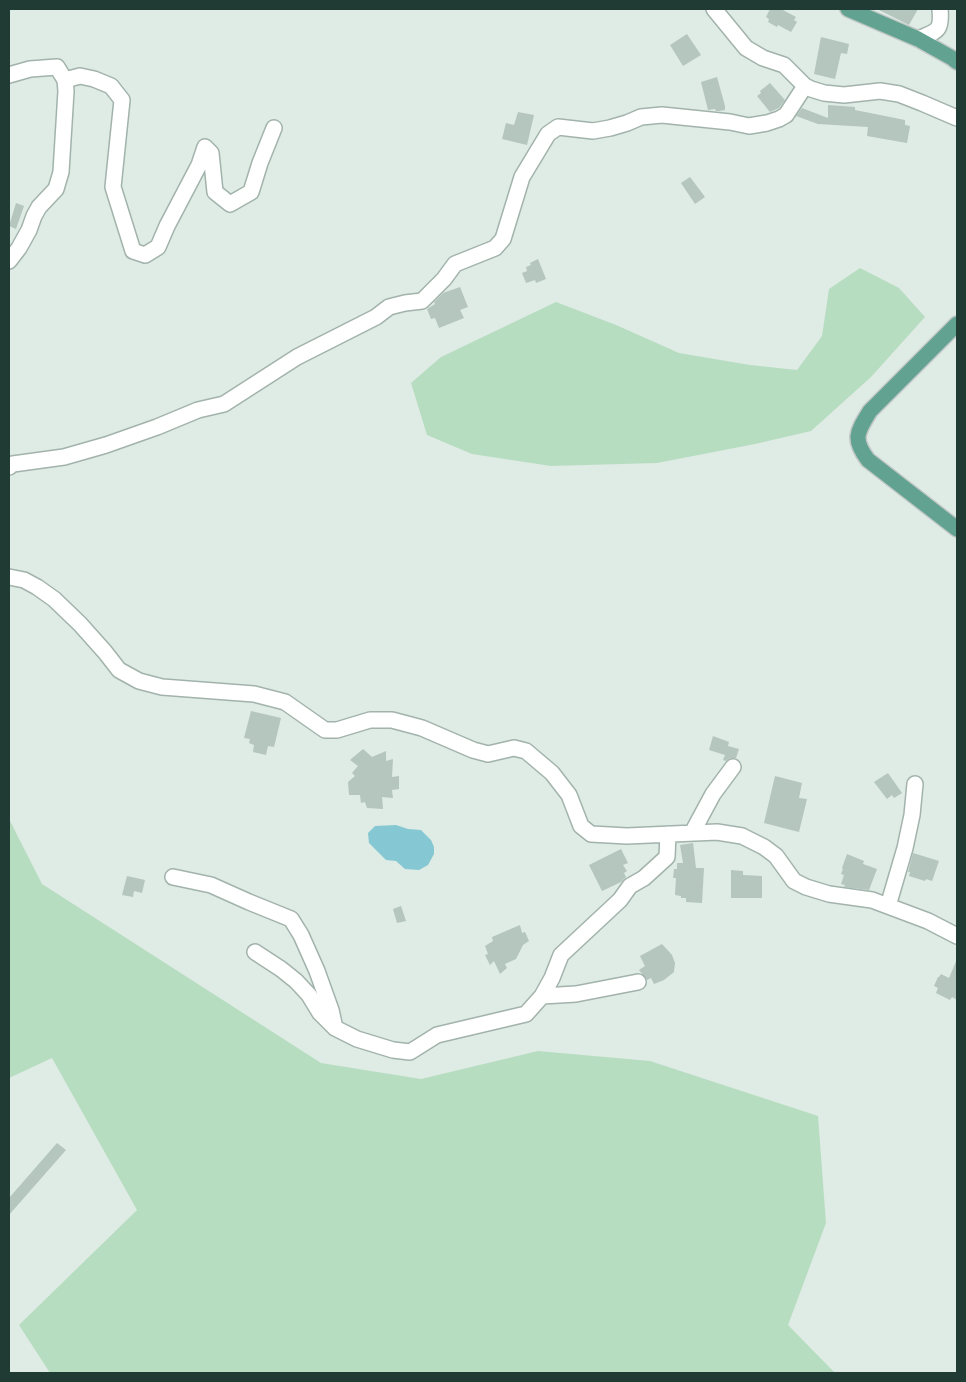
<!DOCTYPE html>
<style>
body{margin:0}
#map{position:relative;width:966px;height:1382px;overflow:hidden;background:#dfebe5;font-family:"DejaVu Sans",sans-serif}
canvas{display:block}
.frame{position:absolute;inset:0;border:10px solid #203b33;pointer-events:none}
</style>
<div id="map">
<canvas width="966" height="1382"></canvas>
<div class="frame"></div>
</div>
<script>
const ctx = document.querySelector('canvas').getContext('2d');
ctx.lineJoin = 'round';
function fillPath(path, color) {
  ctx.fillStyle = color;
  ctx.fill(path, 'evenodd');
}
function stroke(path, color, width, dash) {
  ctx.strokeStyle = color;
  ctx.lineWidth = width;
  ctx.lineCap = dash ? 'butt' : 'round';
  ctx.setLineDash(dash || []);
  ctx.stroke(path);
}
fillPath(new Path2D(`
 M860,268L899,288L925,317L871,377L811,431L755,444L657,463L551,466L472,454L427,435L411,383L441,357L556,302L616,325L679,353L750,365L797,370L822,336L829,289Z
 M9,819L42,884L321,1063L421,1079L538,1051L650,1061L818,1116L826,1223L788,1325L835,1373H50L19,1325L137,1210L52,1058L9,1078Z`), '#b7ddc1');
fillPath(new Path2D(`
 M396,825L408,829L421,830L431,840L434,847V854L428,865L419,870L405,869L396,861L386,860L369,843L368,833L375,826Z`), '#85c7d2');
fillPath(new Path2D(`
 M770,9H781L796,17L794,20L797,22L791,32L778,25L777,27L768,22L769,19L766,17Z
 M877,9H918L909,25Z
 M687,34L701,55L683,66L670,45Z
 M821,37L849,44L847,54L841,53L835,79L814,74Z
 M717,77L725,106V110L719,111H716L715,109L708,110L701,82Z
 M770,83L785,100L779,108L770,112L757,96L761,93L760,91Z
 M828,105L855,107V110L905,120V125L910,126L907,143L867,136L868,127L818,124L796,116L802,108L828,118Z
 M518,112L534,115L527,145L502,139L506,123L514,125Z
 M690,177L705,197L695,204L681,183Z
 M16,203L24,206L16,229L9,226Z
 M538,259L546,279L536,283L535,280L526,283L522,273L527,271L526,267L531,265L530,263Z
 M460,287L468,307L460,310L464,318L439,328L435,318L431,319L427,309L435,304L434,302L443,293Z
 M251,711L281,718L274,747L268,746L266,755L253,752L254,745L249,743L250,739L244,738Z
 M713,736L729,742L728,746L739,749L736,758H730L726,761L723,760L725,755L709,750Z
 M363,749L372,757L386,751V761L393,759L392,777L399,776V789L392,790L393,798L382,797L383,809L367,808L365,802L361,803L360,795H349L348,782L355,776L352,773L358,766L350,760Z
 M888,773L902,793L894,798L892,795L887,799L874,782Z
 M775,776L802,783L799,798L807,799L799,832L764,823Z
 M693,843L696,868H704L702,903L686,902V898H681V896L675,895L676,878H673L674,869H677V863H683L680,845Z
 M621,849L628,863L623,865L627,871L624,873L626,877L621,882L602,891L589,865Z
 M913,853L939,861L932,881L926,879L925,881L909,876L910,872H908Z
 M847,854L864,861L863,864L877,869L869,890L844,887L845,885L841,884L844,875L841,874L843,869L842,868Z
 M731,870L743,871V875L762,876V898H731Z
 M127,876L145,880L142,893L134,891L133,897L122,895Z
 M401,906L406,921L397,923L393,909Z
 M520,925L522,933L525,932L529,941L523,945L516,959L505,964L507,968L500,974L494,961L490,965L485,955L488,954L485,946L493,941L492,937Z
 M662,944L672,955L675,963L674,972L664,980L654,984L651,978L647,980L639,970L645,966L640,956Z
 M957,959V1000L952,997L950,1000L936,993L938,988L934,986L938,977H939L941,974L949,978Z
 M57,1143L66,1150L9,1215V1198Z`), '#b4c6be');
const minor = new Path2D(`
 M714,9L746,48L763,58L784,65L805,86L811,89L824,93L844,95L880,91L899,94L922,103L957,118
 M918,39C937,31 942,32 940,9
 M9,75L30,69L57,67L65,80L66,91L61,172L56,189L39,207L34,216L29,230L19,248L9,261
 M65,80L80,76L94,79L111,86L122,100L113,187L133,251L145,255L158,247L167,226L199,165L205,147L211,153L215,192L230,204L251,192L260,163L274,128
 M9,467L13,464L64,457L106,445L157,427L198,410L224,404L297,357L376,317L389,307L405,303L422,301L444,279L455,264L495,248L503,239L522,177L548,134L558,127L593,131L610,128L627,123L641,117L662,115L730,122L749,126L767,123L779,119L786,115L805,86
 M9,577L24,580L37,587L54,599L80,624L105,652L119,670L139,681L162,687L254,694L285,702L325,730H337L370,720H392L422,728L473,750L488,754L514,748L526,751L552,773L569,795L581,826L591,834L627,836L717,832L742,836L764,847L776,856L794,881L806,887L829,894L872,900L928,921L957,936
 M692,833L713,794L733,767
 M173,877L211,885L249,902L291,919L301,935L317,971L331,1010L335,1028L357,1039L393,1050L410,1052L437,1035L526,1014L542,996
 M888,906L905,848L912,815L915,784
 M255,952L281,969L296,981L309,995L320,1013L335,1028
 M638,982L576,994L542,996L552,978L561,955L620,900L630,886L644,878L667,857L668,834`);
const major = new Path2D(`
 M848,9L918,39L952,58L957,62
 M957,324L870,411C857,432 852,439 868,460L957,529`);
stroke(minor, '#a2b3ac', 18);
stroke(major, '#c1c8c6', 18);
stroke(minor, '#fff', 15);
stroke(major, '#62a291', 15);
</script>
